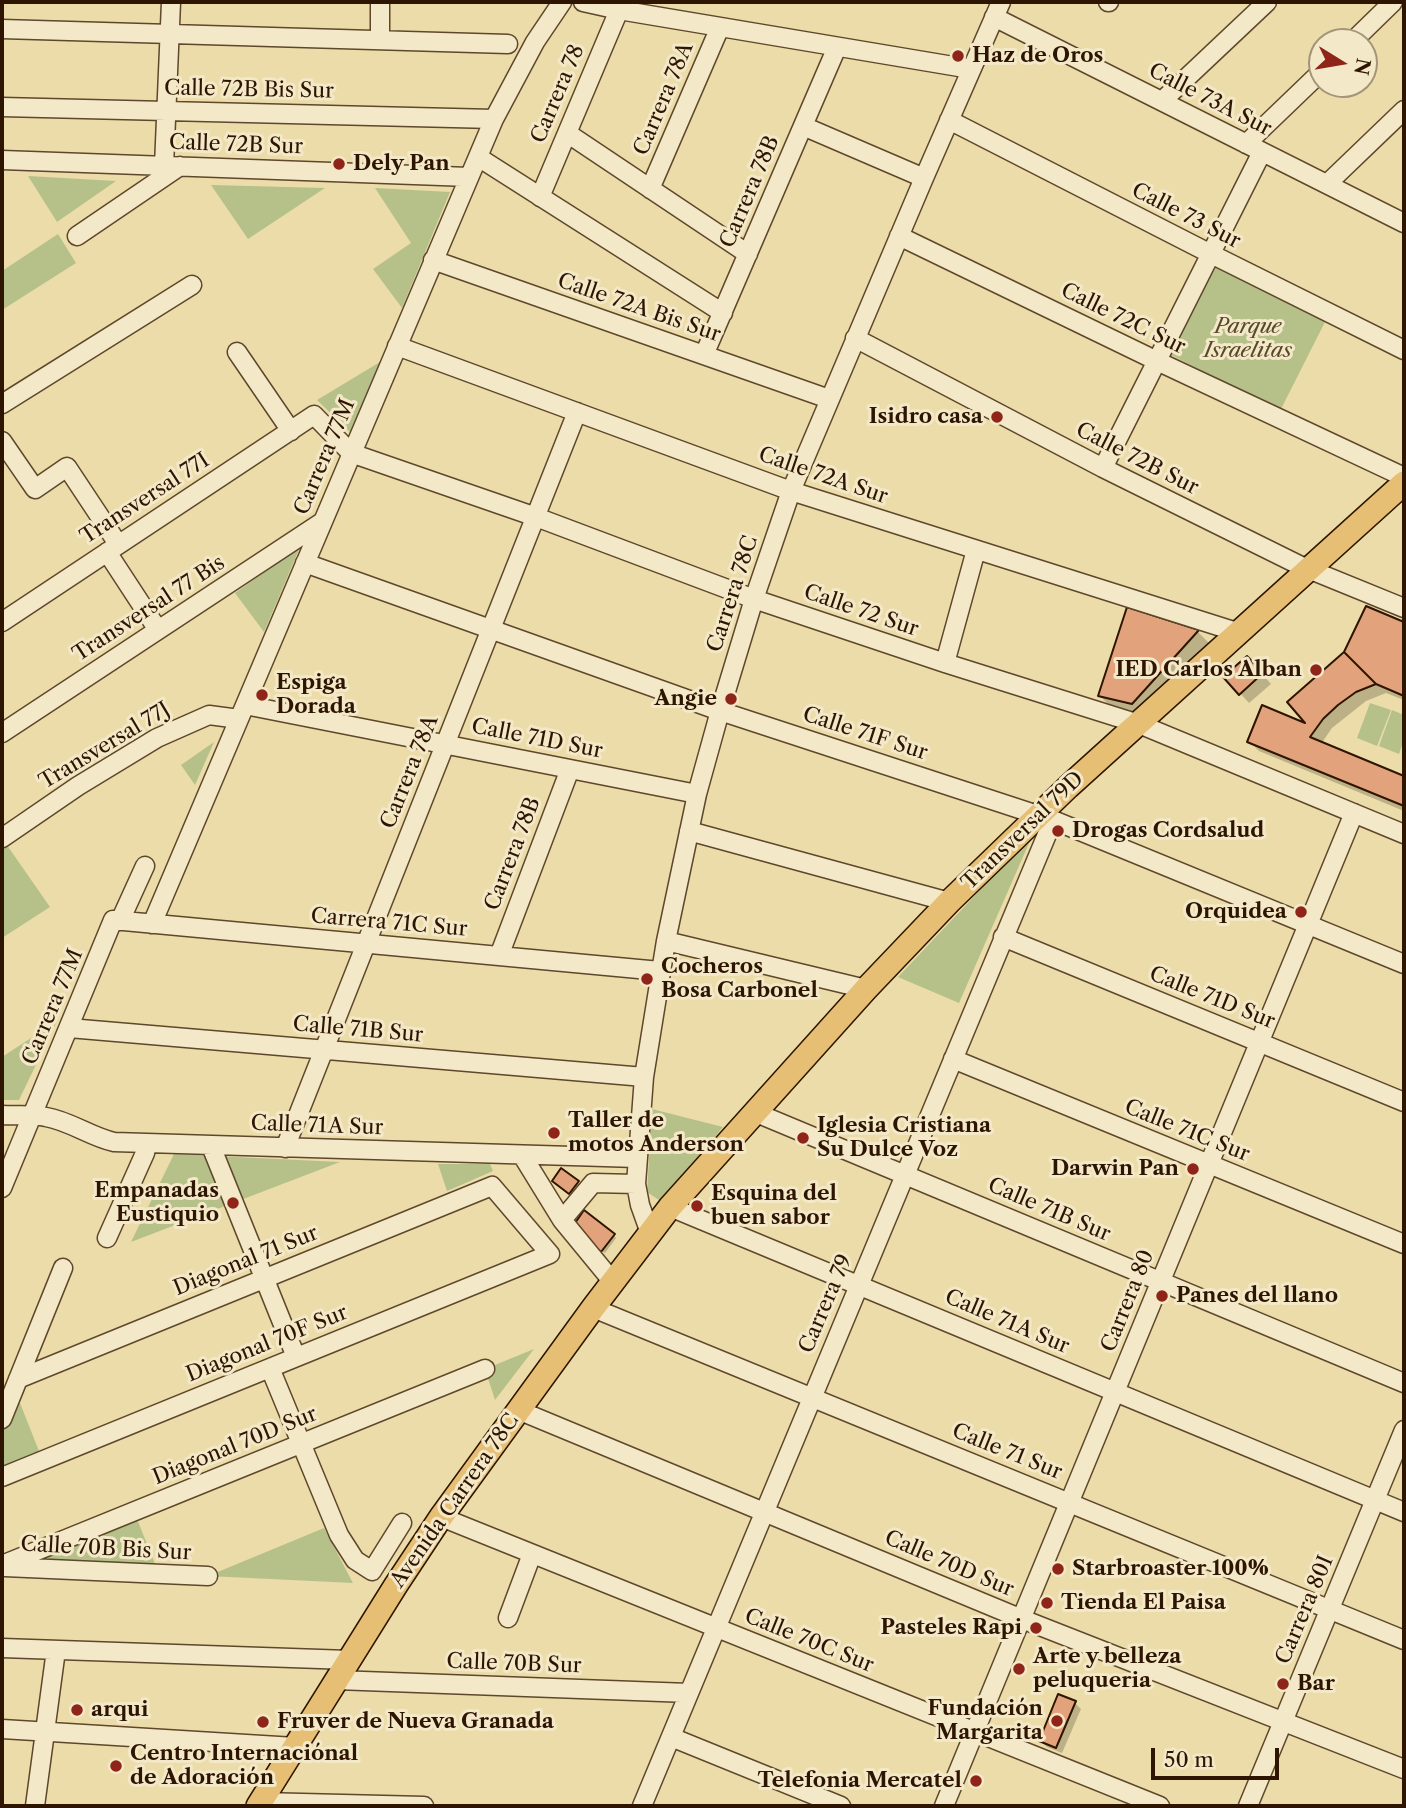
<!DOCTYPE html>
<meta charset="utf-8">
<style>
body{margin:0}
#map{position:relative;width:1406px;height:1808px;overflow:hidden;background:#ecdca9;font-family:"Libre Caslon Text",serif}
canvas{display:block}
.frame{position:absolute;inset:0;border:4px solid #2e1501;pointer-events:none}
.north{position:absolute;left:1308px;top:28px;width:70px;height:70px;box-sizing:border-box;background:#f3e8c7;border:2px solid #a49478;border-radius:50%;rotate:101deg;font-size:19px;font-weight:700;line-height:28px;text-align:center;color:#2e1501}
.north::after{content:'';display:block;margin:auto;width:24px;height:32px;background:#8f2418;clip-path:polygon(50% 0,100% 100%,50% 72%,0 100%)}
.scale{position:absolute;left:1151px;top:1748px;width:128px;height:32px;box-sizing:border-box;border:4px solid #2e1501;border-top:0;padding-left:9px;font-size:21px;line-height:24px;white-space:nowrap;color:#2e1501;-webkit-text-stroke:5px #f3e8c7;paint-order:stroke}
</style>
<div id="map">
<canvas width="1406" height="1808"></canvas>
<div class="frame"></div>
<div class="north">N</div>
<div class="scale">50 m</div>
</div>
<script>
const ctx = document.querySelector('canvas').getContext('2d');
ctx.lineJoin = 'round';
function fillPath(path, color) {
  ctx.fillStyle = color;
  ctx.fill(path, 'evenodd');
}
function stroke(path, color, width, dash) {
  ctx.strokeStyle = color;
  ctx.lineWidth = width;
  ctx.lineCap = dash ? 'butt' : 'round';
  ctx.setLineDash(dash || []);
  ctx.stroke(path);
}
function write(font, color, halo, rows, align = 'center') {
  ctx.font = font + ' "Libre Caslon Text",serif';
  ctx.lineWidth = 6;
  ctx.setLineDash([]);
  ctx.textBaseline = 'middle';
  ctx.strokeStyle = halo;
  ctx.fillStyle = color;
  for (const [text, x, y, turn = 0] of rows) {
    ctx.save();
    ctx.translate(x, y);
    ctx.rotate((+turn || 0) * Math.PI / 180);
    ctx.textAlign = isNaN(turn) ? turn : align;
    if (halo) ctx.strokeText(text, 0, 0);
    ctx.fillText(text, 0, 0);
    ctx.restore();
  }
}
fillPath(new Path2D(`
 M28,176L116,181L57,222Z
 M211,185L325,188L248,239Z
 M375,188L450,192L402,308L373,269L411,243Z
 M58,234L76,263L2,310V271Z
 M1216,266L1325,322L1280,411L1171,355Z
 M380,362L350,432L317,400Z
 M300,547L264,632L235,593Z
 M1370,703L1391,710L1377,746L1357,738Z
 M1392,710L1404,715V740L1399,754L1379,746Z
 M214,742L195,785L181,765Z
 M1033,834L959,1003L898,977Z
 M2,838L50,907L2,938Z
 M57,1021L19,1100H2V1057Z
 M652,1109L723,1127L662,1202L647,1192Z
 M174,1154L340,1162L131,1242Z
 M438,1164H490L493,1171L447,1191Z
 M534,1349L495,1400L485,1369Z
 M18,1398L41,1456L2,1471V1435Z
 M137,1519L155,1564L30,1559Z
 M324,1528L353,1583L208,1576Z`), '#b6c18a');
fillPath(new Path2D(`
 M1366,608L1404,623V700L1386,693L1366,701L1332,728L1321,744L1404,778V811L1259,751L1249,741L1311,728Z
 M1128,609L1198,632L1210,644L1145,716L1113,709L1100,696Z
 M1257,668L1271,684L1249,703L1240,693Z
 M577,1182L580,1185L572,1195L557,1183Z
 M576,1231L614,1235L616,1238L605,1253Z
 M1075,1703L1081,1709L1062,1753L1047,1747L1041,1741Z`), '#0003');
const building = new Path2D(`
 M1366,606L1404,622V696L1376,684L1344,652Z
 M1127,607L1199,630L1132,704L1098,696Z
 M1344,652L1376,684L1356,692L1338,705L1323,719L1310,737L1404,776V806L1247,742L1262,705L1305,723L1287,702Z
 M1247,656L1263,673L1239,695L1223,677Z
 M561,1168L579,1181L569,1194L552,1181Z
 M584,1210L615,1234L601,1252L571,1229Z
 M1058,1694L1076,1701L1056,1748L1039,1741Z`);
fillPath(building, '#e2a27c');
stroke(building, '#2e1501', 2);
const minor = new Path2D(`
 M583,2L619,10L971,69
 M1108,2H1109
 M994,17L1404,223
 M2,29L508,44
 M380,39V2
 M1352,42L1393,2
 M1162,101L1267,2
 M2,107L494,119
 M949,120L1211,254L1404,350
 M803,126L924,178
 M567,133L748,254
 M1246,144L1322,71
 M478,157L723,313
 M2,160L469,177
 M164,166L171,2
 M1327,184L1404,110
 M650,189L720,27
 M540,197L619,10
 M77,236L180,166
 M899,236L1157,361L1404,477
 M433,260L829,399
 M855,338L1103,468L1301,566L1404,608
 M397,346L791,491L1240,633
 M237,352L291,431
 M704,355L837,47
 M2,404L192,285
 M2,441L35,489L67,467L118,544
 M1103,468L1262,152
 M107,552L158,630
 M305,563L720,711L1053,820L1404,964
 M2,622L314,415L351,453L536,517L754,599L945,663L1139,724L1404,834
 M945,663L976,550
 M245,705L697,794
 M2,733L322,522
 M689,831L949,902
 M2,838L78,786L157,738L209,715L239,719
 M120,921L145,866
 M152,924L494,119L535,42L562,2
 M1003,937L1404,1102
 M666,941L866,989
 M499,956L570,769
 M69,1028L644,1077
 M953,1059L1404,1244
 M754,1112L1404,1383
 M2,1115C16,1116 32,1114 46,1117C70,1121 91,1137 114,1142L637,1158
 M211,1146L296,1357
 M285,1148L577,412
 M522,1155L562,1220
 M2,1188L113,920L660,971
 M670,1207L1404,1512
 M650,1233L640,1205L636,1184L644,1077L666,941L697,794L720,711L754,599L791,491L924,178L1001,2
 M107,1238L145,1153L147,1144
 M613,1282L562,1220L593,1183L636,1184
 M593,1308L1404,1640
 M270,1368L339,1535L355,1560L372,1571L402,1523
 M518,1410L1022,1619L1404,1769
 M2,1419L63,1268
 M2,1477L550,1254L492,1186L18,1379
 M441,1517L1160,1806
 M2,1565L485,1369
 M5,1567L208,1576
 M508,1618L532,1554
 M2,1648L349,1660
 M336,1680L689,1693
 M2,1729L295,1747
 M671,1737L841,1806
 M261,1802L424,1806
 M35,1806L56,1650
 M642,1806L1053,820
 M944,1806L1354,813
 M1248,1806L1404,1430`);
const major = new Path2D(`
 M258,1806L396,1585L441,1517L593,1308L670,1207L866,989L949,902L1068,787L1404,483`);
stroke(minor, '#5e472b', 21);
stroke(major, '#2e1501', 26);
stroke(minor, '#f3e8c7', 18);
stroke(major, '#e6be74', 23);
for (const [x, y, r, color] of [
 [958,56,7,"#8f2418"],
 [339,164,7,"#8f2418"],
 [997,417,7,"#8f2418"],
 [1316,670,7,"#8f2418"],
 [262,695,7,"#8f2418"],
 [731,699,7,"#8f2418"],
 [1058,831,7,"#8f2418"],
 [1301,912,7,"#8f2418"],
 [647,979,7,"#8f2418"],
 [554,1133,7,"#8f2418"],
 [803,1138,7,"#8f2418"],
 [1193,1169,7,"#8f2418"],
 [233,1203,7,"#8f2418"],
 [697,1206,7,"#8f2418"],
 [1162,1296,7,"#8f2418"],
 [1058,1569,7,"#8f2418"],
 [1047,1603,7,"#8f2418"],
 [1036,1628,7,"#8f2418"],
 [1019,1669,7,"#8f2418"],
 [1283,1684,7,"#8f2418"],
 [77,1710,7,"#8f2418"],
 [1057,1721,7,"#8f2418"],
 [263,1722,7,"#8f2418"],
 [116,1766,7,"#8f2418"],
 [976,1781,7,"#8f2418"]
]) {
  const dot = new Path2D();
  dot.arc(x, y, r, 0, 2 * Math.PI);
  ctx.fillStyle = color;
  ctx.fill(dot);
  stroke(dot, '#f3e8c7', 2.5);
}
write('bold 21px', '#2e1501', '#f3e8c7', [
 ["Haz de Oros",972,56],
 ["Dely Pan",353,164],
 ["Isidro casa",983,417,"right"],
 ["IED Carlos Alban",1302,670,"right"],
 ["Espiga",276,683],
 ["Dorada",276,707],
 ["Angie",717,699,"right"],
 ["Drogas Cordsalud",1072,831],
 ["Orquidea",1287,912,"right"],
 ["Cocheros",661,967],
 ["Bosa Carbonel",661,991],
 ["Taller de",568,1121],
 ["motos Anderson",568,1145],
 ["Iglesia Cristiana",817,1126],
 ["Su Dulce Voz",817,1150],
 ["Darwin Pan",1179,1169,"right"],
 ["Empanadas",219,1191,"right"],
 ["Eustiquio",219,1215,"right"],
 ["Esquina del",711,1194],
 ["buen sabor",711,1218],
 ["Panes del llano",1176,1296],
 ["Starbroaster 100%",1072,1569],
 ["Tienda El Paisa",1061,1603],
 ["Pasteles Rapi",1022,1628,"right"],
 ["Arte y belleza",1033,1657],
 ["peluqueria",1033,1681],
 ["Bar",1297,1684],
 ["Fundación",1043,1709,"right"],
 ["Margarita",1043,1733,"right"],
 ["arqui",91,1710],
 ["Fruver de Nueva Granada",277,1722],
 ["Centro Internaciónal",130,1754],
 ["de Adoración",130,1778],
 ["Telefonia Mercatel",962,1781,"right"]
], 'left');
write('21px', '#2e1501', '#f3e8c7', [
 ["Calle 72B Bis Sur",249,90,1],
 ["Carrera 78",558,94,-67],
 ["Carrera 78A",664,99,-67],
 ["Calle 73A Sur",1210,100,27],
 ["Calle 72B Sur",236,145,2],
 ["Carrera 78B",750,192,-67],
 ["Calle 73 Sur",1186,216,27],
 ["Calle 72A Bis Sur",639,308,19],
 ["Calle 72C Sur",1123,319,26],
 ["Carrera 77M",325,457,-67],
 ["Calle 72B Sur",1137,459,27],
 ["Calle 72A Sur",823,476,19],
 ["Transversal 77I",145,499,-33],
 ["Carrera 78C",733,594,-72],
 ["Transversal 77 Bis",149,609,-33],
 ["Calle 72 Sur",861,611,19],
 ["Calle 71F Sur",865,734,18],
 ["Calle 71D Sur",537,739,11],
 ["Transversal 77J",105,746,-31],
 ["Carrera 78A",410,772,-68],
 ["Transversal 79D",1023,831,-44],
 ["Carrera 78B",513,854,-69],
 ["Carrera 71C Sur",389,923,5],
 ["Calle 71D Sur",1212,998,22],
 ["Carrera 77M",53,1007,-67],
 ["Calle 71B Sur",358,1030,5],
 ["Calle 71A Sur",317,1126,2],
 ["Calle 71C Sur",1187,1131,22],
 ["Calle 71B Sur",1049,1210,23],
 ["Diagonal 71 Sur",246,1261,-22],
 ["Carrera 80",1128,1301,-68],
 ["Carrera 79",826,1304,-67],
 ["Calle 71A Sur",1007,1322,23],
 ["Diagonal 70F Sur",267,1344,-22],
 ["Diagonal 70D Sur",235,1446,-22],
 ["Calle 71 Sur",1007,1452,22],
 ["Avenida Carrera 78C",455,1501,-55],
 ["Calle 70B Bis Sur",106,1549,3],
 ["Calle 70D Sur",949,1564,23],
 ["Carrera 80I",1305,1610,-67],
 ["Calle 70C Sur",809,1641,22],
 ["Calle 70B Sur",514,1664,2]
]);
write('italic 21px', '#57492a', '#f3e8c7', [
 ["Parque",1248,327],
 ["Israelitas",1248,351]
]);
</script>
